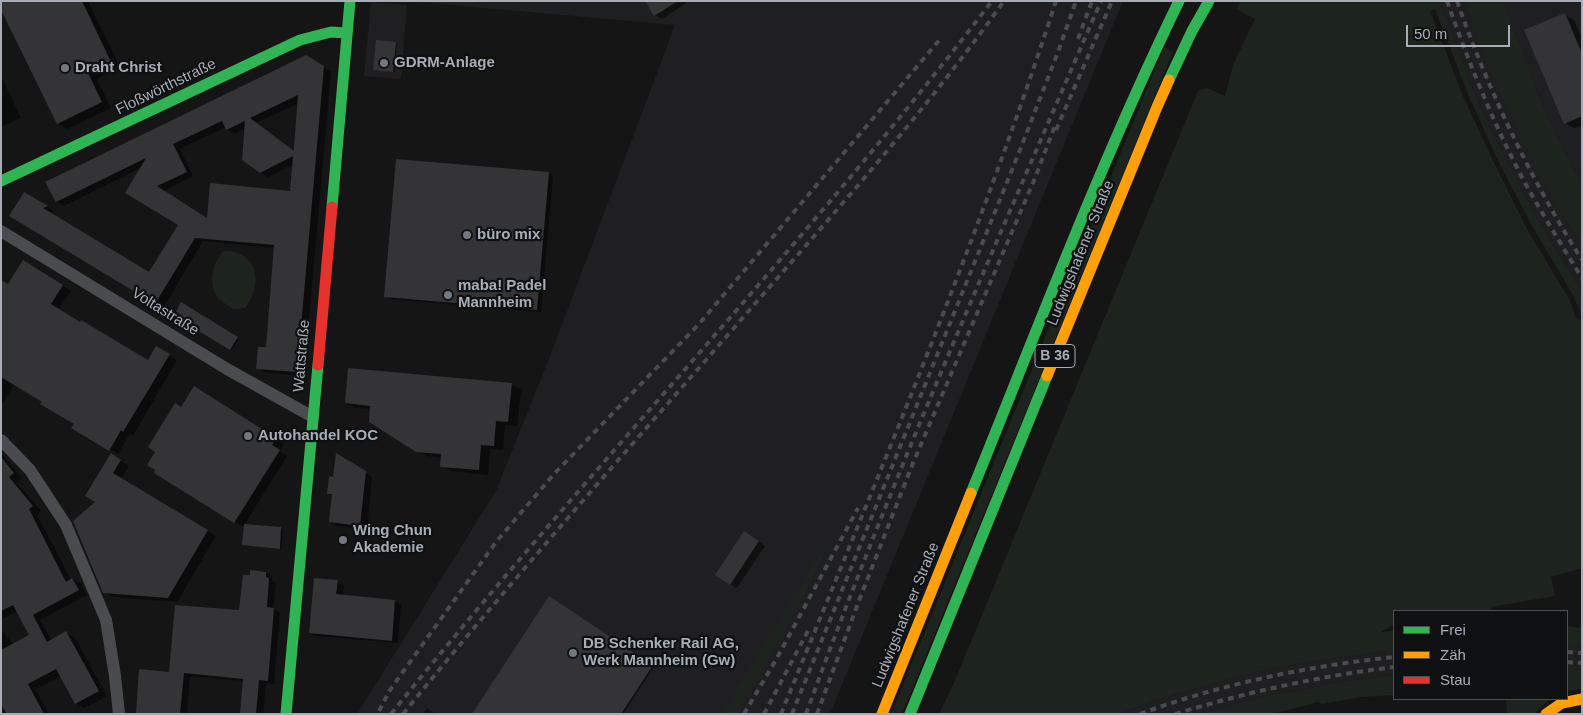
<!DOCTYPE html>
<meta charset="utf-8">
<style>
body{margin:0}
#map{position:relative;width:1583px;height:715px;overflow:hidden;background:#151515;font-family:Arial,sans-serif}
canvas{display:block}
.frame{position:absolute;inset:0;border:2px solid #a6adb7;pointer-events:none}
.legend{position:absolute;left:1393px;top:610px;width:175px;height:90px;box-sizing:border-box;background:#0f1011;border:1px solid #4b4f53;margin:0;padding:6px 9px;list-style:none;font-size:15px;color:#a6adb7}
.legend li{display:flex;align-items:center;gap:10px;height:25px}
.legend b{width:25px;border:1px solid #4b4f53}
.scale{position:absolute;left:1406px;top:25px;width:104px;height:22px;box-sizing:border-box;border:2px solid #a6adb7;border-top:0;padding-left:6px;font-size:15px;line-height:18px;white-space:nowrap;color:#a6adb7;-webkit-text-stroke:4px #0f1011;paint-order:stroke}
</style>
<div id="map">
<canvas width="1583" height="715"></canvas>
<div class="frame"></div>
<ul class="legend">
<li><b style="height:6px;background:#30b455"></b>Frei</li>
<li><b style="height:6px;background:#ff9f0a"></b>Zäh</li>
<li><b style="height:6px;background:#e5322d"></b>Stau</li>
</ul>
<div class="scale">50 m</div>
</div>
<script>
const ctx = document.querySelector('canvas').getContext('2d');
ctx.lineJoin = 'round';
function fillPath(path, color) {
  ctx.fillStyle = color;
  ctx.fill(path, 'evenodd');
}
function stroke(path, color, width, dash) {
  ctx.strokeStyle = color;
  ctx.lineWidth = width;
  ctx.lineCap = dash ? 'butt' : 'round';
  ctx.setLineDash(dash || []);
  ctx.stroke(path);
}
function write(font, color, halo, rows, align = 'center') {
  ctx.font = font + ' Arial,sans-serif';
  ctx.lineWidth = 4.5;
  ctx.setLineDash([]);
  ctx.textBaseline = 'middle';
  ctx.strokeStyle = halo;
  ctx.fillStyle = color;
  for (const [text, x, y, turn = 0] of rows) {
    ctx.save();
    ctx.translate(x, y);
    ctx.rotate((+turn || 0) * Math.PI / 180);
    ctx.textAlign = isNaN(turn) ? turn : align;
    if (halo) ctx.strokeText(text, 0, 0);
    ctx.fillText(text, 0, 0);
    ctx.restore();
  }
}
fillPath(new Path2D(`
 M406,1H1123L830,714H357L496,491L549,359L675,25Z
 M1440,1H1465L1491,69L1514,122L1568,224L1582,246V291L1548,237L1519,185L1492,132L1469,79Z
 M1503,1H1582V186L1543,106Z
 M371,2L407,5L401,79L364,76Z
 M1567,645H1582V670L1567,669Z
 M1394,650V675L1334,683L1298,691L1274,694L1235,704L1203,714H1118L1153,701L1207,685L1260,671L1314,661Z`), '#1f1f21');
fillPath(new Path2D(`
 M1241,1H1440L1469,79L1492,132L1519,185L1548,237L1582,291V316L1573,295L1532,226L1499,163L1467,92L1435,9L1430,11L1462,94L1495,165L1527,229L1569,299L1576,317L1582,322V568L1551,577L1555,596L1491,607L1492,611H1394V624L1381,632L1394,631V650L1314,661L1260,671L1207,685L1153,701L1118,714H939L954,683L1198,91L1207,88L1225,96L1233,65L1255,19L1236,9Z
 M1465,1H1503L1543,106L1582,186V246C1534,170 1494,87 1465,1Z
 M1164,47L1173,52L902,714H891Z
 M229,251C260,255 262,287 245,308L233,309L217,298L213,288L212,278L214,266L222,252Z
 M831,537C805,599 770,656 736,714H723Z
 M1567,626L1582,628V645H1567Z
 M1567,669L1582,670V689L1567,691Z
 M1394,675V695L1361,697L1322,704L1318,702L1272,714H1203L1235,704L1274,694L1298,691L1334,683Z
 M1506,699H1550L1534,714H1507Z`), '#1d241e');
fillPath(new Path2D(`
 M4,1H88L120,67L97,79L111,108L67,129L58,124L1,7Z
 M646,1H686L685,4L662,19L655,15Z
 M1565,15L1574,20L1582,39V125L1574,128L1565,123Z
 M396,43L397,44L395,72L375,70Z
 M314,61L331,72L304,376L265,372L257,368L267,348L275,248L203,241L163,308L11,215L24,193L54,211L49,213L149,274L179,224L141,168L64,206L56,202ZM299,103L295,152L256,123ZM226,127L227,129L235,134L245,128L260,172L268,177L294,164L292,192L208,220L163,191L193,176L180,149Z
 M1,76L21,118L1,127Z
 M549,173L553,176L541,312L390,299L386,296Z
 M32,266L71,291L58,310L148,361L156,348L177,360L133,436L130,434L118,454L73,428L76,424L43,401L15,384L1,405V282L8,286Z
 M182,304L239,339L232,350L175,315Z
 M511,385L521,390L517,426L505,425L503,450L490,449L488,475L451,471L442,466V458L427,456L417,450L371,409L355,408L346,403Z
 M203,393L284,444L280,451L287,456L243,527L235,522L182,408Z
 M1,453L22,478L17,483L41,511L37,515L71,580L72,579L81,584L87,595L40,620L52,641L66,633L75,638L107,696L84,708L76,703L61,676L35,689L49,714H8L1,650V630L14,645L31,635L18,611L1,620Z
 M111,455L129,466L121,479L216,536L177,602L113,597L104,592L98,502Z
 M337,455L372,477L367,529L337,526L330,522L333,496L329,493L335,478Z
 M245,525L283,529L281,549L243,545Z
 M751,536L765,546L737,588L730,584Z
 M266,573L272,577V581L276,583L273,609L280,613L274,684L266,683L263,714H241L244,681L190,676L187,714H137L170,673L240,612Z
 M337,582L344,585L343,596L395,601L401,605L398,643L316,636L310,633Z
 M549,598L654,667L623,714H473Z
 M427,708L428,709L435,714H423Z`), '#0007');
fillPath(new Path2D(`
 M1,1H82L111,62L88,73L102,102L57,124L1,10Z
 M645,1H678L654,16Z
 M1565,13L1582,54V116L1564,124L1524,30Z
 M376,40L396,42L393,72L373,70Z
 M306,55L324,66L297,372L256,369L258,347H266L274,245L195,238L155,304L9,216L24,192L48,206L43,208L149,272L178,225L125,193L146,158L56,202L45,182ZM298,95L294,147V151L250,118ZM222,121L226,130L245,121L242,160L260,173L293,156L290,191L210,183L207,218L157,186L187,172L173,144Z
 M396,159L549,172L537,310L384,297Z
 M23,260L63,285L51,304L80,322L81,320L148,360L156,346L170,354L123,432L121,430L109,451L71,428L74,424L40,404L42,402L1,377V280L8,284Z
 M181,302L238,337L230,350L174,316Z
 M348,368L512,383L508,422L496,421L494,446L481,445L479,470L440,467L441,454L416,452L369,422L370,406L345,403Z
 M194,386L276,438L272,445L280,450L234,523L154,473L155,470L147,465L155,452L148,447L175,403L181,407Z
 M111,453L121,460L113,473L208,530L168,598L103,593L73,521L95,502L85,496Z
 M336,453L366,471L360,526L329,522L332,494H327L329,476L333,477Z
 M1,457L14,473L9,477L33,506L29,509L66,582L72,578L79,590L33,615L47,642L66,631L99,691L75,704L56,669L28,684L44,714H7L1,704V650L29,635L13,605L1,611Z
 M244,524L281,527L280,549L242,545Z
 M744,531L759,541L730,585L715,575Z
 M250,570L266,572V577L269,578L267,607L274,608L268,681L259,680L256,714H240L243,679L184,673L180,714H136L139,669L169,672L175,605L239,610L243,575H250Z
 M314,578L338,580L336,594L395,600L392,641L309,633Z
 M549,596L653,665L621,714H472Z`), '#343436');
stroke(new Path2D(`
 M1,231L227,369L313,417
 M1,440L30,470L66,525L106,620L115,676L119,714`), '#494b4e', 12);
stroke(new Path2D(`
 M1169,80L1192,31L1209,1
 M1,181L300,40L331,32L347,33
 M332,207L350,1
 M971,493C1038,328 1101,161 1179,1
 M286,714L318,365
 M910,714L1047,376`), '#30b455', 11);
stroke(new Path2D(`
 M1047,376L1157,107L1169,80
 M882,714L971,493
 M1546,714L1562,703L1582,699`), '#ff9f0a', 11);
stroke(new Path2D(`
 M318,365L332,207`), '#e5322d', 11);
stroke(new Path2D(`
 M1447,1C1469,63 1494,125 1525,183C1543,215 1562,246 1582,278
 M1457,1C1489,92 1530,178 1582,260
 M1078,39L1092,1
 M1056,130L1112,1
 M1567,652L1582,653
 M1567,662L1582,663
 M379,711L390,690L410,662L496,542L554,474L699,324L942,37
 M391,714C543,525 708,348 863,162C907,109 950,56 992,1
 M403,714C518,572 640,436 760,298C844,202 930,105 1004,1
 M744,714L777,658L858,508
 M764,714L810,627
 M781,714C877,478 977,244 1056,1
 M792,714L1020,150L1058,52L1076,1
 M806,714C894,472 999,237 1101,1
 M817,714L860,598L913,463L1035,178L1056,123
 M1140,714C1221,684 1308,666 1394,657
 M1175,714C1247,692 1320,676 1394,667`), '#494b4e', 4, [6, 5]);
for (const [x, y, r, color] of [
 [384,63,5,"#73787e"],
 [65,68,5,"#73787e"],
 [467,235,5,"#73787e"],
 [448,295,5,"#73787e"],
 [248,436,5,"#73787e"],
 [343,540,5,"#73787e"],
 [573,653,5,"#73787e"]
]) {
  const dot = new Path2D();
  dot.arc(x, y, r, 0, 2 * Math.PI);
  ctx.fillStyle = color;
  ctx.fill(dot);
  stroke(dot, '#0f1011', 2);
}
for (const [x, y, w] of [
 [1055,356,40]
]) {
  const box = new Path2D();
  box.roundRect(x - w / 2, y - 11.5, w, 23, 4);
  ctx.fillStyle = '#0f1011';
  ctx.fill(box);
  stroke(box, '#a6adb7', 1);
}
write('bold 14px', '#a6adb7', null, [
 ["B 36",1055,356]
]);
write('bold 15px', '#a6adb7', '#0f1011', [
 ["GDRM-Anlage",394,63],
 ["Draht Christ",75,68],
 ["büro mix",477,235],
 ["maba! Padel",458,286],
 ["Mannheim",458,303],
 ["Autohandel KOC",258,436],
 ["Wing Chun",353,531],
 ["Akademie",353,548],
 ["DB Schenker Rail AG,",583,644],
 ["Werk Mannheim (Gw)",583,661]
], 'left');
write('15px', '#a6adb7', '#0f1011', [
 ["Floßwörthstraße",166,87,-26],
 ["Ludwigshafener Straße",1081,253,-68],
 ["Voltastraße",165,312,32],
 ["Wattstraße",302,356,-85],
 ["Ludwigshafener Straße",906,615,-68]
]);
</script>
